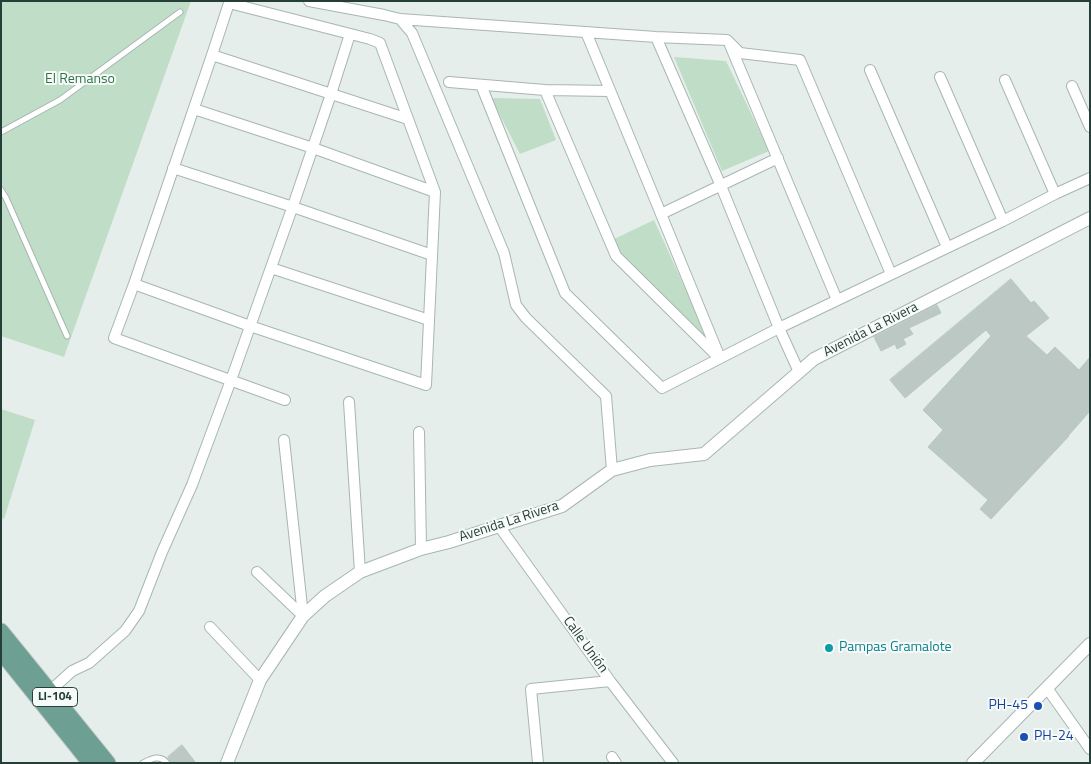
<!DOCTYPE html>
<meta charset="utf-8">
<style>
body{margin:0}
#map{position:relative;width:1091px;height:764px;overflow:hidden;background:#e5eeea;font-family:"Titillium Web",sans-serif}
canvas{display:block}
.frame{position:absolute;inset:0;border:2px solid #253f38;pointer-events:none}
</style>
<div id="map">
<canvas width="1091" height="764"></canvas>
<div class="frame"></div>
</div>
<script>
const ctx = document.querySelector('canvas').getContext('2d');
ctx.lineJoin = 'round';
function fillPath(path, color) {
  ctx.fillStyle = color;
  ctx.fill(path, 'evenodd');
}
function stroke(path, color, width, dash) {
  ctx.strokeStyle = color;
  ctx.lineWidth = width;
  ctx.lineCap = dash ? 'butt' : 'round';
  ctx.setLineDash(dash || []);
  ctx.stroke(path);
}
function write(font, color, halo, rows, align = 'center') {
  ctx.font = font + ' "Titillium Web",sans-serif';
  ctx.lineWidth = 4;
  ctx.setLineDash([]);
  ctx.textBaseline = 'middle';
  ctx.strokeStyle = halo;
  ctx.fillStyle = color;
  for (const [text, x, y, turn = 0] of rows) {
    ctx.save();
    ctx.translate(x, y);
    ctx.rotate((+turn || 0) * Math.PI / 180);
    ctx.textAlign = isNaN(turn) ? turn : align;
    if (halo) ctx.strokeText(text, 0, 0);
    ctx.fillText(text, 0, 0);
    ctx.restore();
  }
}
fillPath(new Path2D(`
 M1,1H191L64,357L1,336Z
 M674,57L726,61L769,151L722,171Z
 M491,98L540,99L556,140L520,154Z
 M654,220L711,345L617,253L612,240Z
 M1,409L35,420L4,519L1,518Z`), '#c0ddc8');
const building = new Path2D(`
 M1011,279L1031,303L1034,301L1049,318L1026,336L1047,355L1055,347L1079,370L1090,357V411L1068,436H1069L991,519L980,509L988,500L928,447L943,430L923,410L991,336L986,330L905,398L890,380Z
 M937,305L941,313L909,328L913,334L903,339L906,344L897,349L895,344L881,351L874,337Z
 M182,745L196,763H171L168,757Z`);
fillPath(building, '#bbc8c3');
stroke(building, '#b8c7c1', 1);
const service = new Path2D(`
 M1,132L60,100L180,12
 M1,190L6,198L67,336
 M143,763C151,759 160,754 167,763`);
const minor = new Path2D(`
 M309,1L384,15L400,19L412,33L504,253L516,305L526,318L606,396L612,470
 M400,19L656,37L727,40L740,53L800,60L891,274
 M586,32L661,214L720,358
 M656,37L721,186L779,328L799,372
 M730,45L837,300
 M212,55L408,119
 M870,70L947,247
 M940,77L1003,221
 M1005,80L1055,194
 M449,82L545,90L610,91
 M481,85L565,293L662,388L779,328L1003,221L1055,194L1090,178
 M1072,86L1090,127
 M545,90L616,256L715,354
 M194,109L313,148L435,192
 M173,168L293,207L432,255
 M661,214L778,158
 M271,268L429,320
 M134,284L250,326L426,385L435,192L380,43L370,39L229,3L212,55L134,284L114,338L285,400
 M349,402L360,572
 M419,432L421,549
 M284,440L303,616
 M499,526L610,681L673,763
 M257,572L303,616
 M210,627L260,680
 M1047,688L1090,749
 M50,691L72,671L89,663L125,631L139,611L162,552L192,485L231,380L295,200L331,94L350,34
 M612,757L616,763
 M538,763L531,689L610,681`);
const tertiary = new Path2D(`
 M227,763L260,680L303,616L325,596L360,572L421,549L449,542L562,506L612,470L650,460L704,454L814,359L1090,218
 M973,763L1090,644`);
const primary = new Path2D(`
 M1,631L108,763
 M1,652L90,763`);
stroke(service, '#a8b6b1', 7);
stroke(minor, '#a8b6b1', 12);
stroke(tertiary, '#a8b6b1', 14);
stroke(primary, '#c2c9c7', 17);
stroke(service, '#fff', 5);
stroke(minor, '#fff', 10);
stroke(tertiary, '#fff', 12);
stroke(primary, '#6da093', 15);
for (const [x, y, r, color] of [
 [829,648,5,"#0f9aa8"],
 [1038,706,5,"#1a4fb4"],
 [1024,737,5,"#1a4fb4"]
]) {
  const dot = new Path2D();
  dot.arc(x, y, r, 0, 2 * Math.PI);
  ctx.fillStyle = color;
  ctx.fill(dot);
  stroke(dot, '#f6faf8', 2);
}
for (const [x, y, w] of [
 [55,697,45]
]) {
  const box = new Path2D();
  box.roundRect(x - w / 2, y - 9.5, w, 19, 4);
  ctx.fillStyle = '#f6faf8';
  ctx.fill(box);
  stroke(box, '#253f38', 1);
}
write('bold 12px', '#253f38', null, [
 ["LI-104",55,697]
]);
write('14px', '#31744b', '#f6faf8', [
 ["El Remanso",80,80]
]);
write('14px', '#253f38', '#f6faf8', [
 ["Avenida La Rivera",871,330,-27],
 ["Avenida La Rivera",509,522,-18],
 ["Calle Unión",585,645,54]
]);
write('14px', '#0d838f', '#f6faf8', [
 ["Pampas Gramalote",839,648]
], 'left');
write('14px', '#164399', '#f6faf8', [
 ["PH-45",1028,706],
 ["PH-24",1034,737,"left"]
], 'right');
</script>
